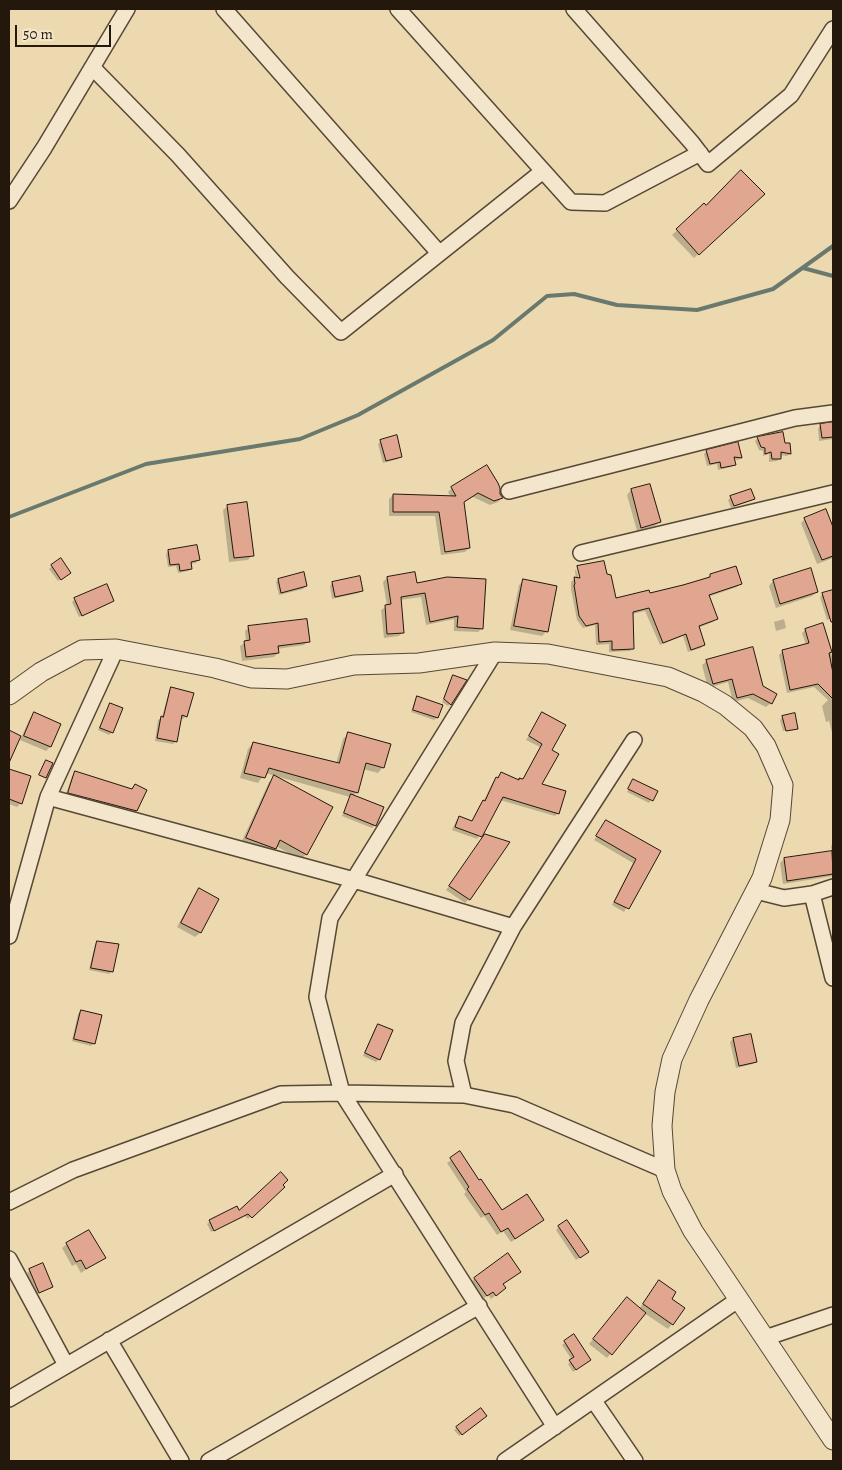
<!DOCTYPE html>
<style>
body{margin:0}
#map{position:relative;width:842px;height:1470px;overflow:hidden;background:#ecd9b0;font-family:Alegreya,serif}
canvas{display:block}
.frame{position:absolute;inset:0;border:10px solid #24180c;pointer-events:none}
.scale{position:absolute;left:15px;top:25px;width:96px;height:22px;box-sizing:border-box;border:2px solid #24180c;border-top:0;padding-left:6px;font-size:15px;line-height:18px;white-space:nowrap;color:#24180c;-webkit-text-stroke:4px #f3e6cc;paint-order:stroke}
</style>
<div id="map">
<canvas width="842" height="1470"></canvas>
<div class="frame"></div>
<div class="scale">50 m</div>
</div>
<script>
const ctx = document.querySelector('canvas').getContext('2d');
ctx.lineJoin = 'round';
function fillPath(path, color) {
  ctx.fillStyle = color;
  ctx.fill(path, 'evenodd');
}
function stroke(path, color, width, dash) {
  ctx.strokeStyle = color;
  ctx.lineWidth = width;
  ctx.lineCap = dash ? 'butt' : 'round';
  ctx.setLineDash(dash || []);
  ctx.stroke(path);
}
fillPath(new Path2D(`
 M763,194L694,258L672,235L704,205L706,206Z
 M833,423V439L819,441L818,428L821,425Z
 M758,438L783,444L790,454L787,456L780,455V458L777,461L769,462V454L763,456V451L759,450L755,441Z
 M381,441L401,456L398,459L383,463L378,444Z
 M707,451L741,458L738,460L733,459L734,465L731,467L718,470L717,464L707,466L704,454Z
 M452,488L499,494L502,498L498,502L490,505L473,497L463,503L469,548L465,552L441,555L435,516H389V499L393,495L451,497L448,492Z
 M631,490L659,522L655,526L637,531L627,495Z
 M731,497L753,498L751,501L731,508L728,500Z
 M228,506L252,555L248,560L229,562L223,510Z
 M825,511L833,531V558L817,564L801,523L805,519Z
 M168,551L198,560L196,563L190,564L191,569L188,571L178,573L176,566L168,567L166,554Z
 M603,562L606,576H610L615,600L648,592L649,594L683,586L735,567L740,584L737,587L708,597L716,619L713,622L698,628L704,644L701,648L688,652L683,636L660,645L645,611L632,614L633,648L630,651L609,652V644L596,645L595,625L583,628L577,620L571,589V582L574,579H576L575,571L576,569L580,584H582L578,567Z
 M52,566L67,575L58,581L49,569Z
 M387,578L416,584L482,628L478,632L454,631V619L426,625L421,597L400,600L403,632L399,636L384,638L381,610L387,606L383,582Z
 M278,580L306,586L303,589L279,595L276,582Z
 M523,581L555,587L546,632L542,636L510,630L519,585Z
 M773,581L817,592L812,596L776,608L769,586Z
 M332,583L362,590L359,593L332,599L330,586Z
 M833,591V618L827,620L820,597L823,594Z
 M75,599L113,601L110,603L79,617L72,602Z
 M784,619L786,628L776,631L774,622Z
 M822,624L833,659V736L829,721L826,722L822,706L828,700L814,687L787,693L779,655L783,651L806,645L802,633L805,630Z
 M249,627L308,641L304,645L277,649L278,653L274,657L242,661L240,646L246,642L245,631Z
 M707,661L762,687L771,703L766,707L748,698L733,702L728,682L708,688L702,665Z
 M454,676L450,704L448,706L442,702L451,679Z
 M172,688L186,716L183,719L180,718L176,741L173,744L155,741L158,720L162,717L169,691Z
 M418,697L437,718L434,720L411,712L415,700Z
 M110,704L112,732L109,735L98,730L108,707Z
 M543,713L550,751L540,785L558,813L555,816L500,800L477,839L452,830L456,821L459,818L471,822L480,805L483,802L493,782L501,773L518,781L522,780L540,747L526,740Z
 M34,714L60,725L50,747L46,751L20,740L30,718Z
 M783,717L797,728L783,731L780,720Z
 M349,733L383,767L378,773L363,769L357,792L353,796L375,825L372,828L342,816L350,797L265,773L258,783L240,778L248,749L253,743L336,764L343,739Z
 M9,770L29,777L21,803L17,807L9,804Z
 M76,772L130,790L135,785L136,811L132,815L65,797L72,776Z
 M274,777L306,854L301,860L276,846L270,854L241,843L269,782Z
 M634,780L656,792L649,803L627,792Z
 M606,821L660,851L624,912L612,905L633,863L594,840Z
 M485,835L469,899L465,903L446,890Z
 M833,844V876L783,884L780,863L784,859L832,852L831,846Z
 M200,890L218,899L200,933L195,937L177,927L195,894Z
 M97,942L112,971L109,974L89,970L95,945Z
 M81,1011L94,1043L91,1046L72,1041L78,1014Z
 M378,1025L379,1059L376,1062L363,1056L375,1028Z
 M750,1035L756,1061L753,1064L736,1068L730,1042L733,1039Z
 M460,1153L479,1182L502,1212L543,1220L511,1242L503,1231L497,1235L484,1216L481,1218L464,1194L466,1192L447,1163Z
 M281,1185L284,1187L248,1219L245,1216L211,1232L207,1224L210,1221L239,1212Z
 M559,1227L585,1254L576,1260L556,1230Z
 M67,1244L104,1257L81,1273L76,1264L72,1266L62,1248Z
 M30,1270L51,1287L36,1295L27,1273Z
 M515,1276L502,1285L500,1292L491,1299L488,1295L482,1300L470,1283L474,1279Z
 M659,1281L670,1299L672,1324L668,1329L644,1313L607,1358L589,1344L623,1303L639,1309Z
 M574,1336L590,1360L573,1372L568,1364L572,1360L562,1345Z
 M483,1418L459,1436L454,1430L457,1428Z`), '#0003');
stroke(new Path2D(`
 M803,268L833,276
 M9,517L146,464L300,439L358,415L493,340L547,296L574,294L617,305L697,310L773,289L833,246`), '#6a796e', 4);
const building = new Path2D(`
 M741,170L765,194L699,255L676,229L704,203L706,205Z
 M833,422V437L822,438L820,424Z
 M783,432L785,443H790L791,454L781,452V459H772L771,452L765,454V448L761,447L757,437Z
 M397,435L402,457L386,461L380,440Z
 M738,442L742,458L734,457L736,465L721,468L720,462L710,464L706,450Z
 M487,465L498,483L500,488V494L503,498L494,501L478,493L464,502L470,548L445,552L439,512H393V494L456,496L451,487Z
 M650,484L661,522L641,528L631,489Z
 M751,489L755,499L734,506L730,496Z
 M247,502L254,556L234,558L227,505Z
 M826,509L833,527V556L822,560L804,518Z
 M197,545L200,560L191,562L192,569L180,571L179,564L170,565L168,550Z
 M61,558L71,573L61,580L51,565Z
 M604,561L607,574L611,575L616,598L649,590L650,593L683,585L710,577V574L736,566L742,584L709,595L718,619L699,626L705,645L691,650L686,634L663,643L649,608L633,612L634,649L612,650V641L599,642L598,623L586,626L579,616L574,585L575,584L574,577L580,578L577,566Z
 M811,568L818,592L780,604L773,580Z
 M304,572L307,586L281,593L278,579Z
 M415,572L417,583L447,577L486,579L483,629L457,627L458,616L430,622L425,593L401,597L404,633L387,634L385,605L391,604L387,577Z
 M360,576L363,591L335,597L332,582Z
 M523,579L557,586L548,632L514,626Z
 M107,584L114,601L82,616L74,598Z
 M833,590V622H831L822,593Z
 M307,619L310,642L278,646L279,653L246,657L244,641L250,640L248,626Z
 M823,623L832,652L829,653L833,673V699L818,684L790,690L782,650L809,643L805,629Z
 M753,647L763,686L777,694L772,704L753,694L737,698L732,679L713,684L706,660Z
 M453,675L467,680L451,705L444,699Z
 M171,687L194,693L187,717L182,715L177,742L157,738L161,716L163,717Z
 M417,696L443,705L438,718L413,710Z
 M110,703L123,708L113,733L100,728Z
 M34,712L61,724L51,747L24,736Z
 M542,712L566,725L552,750L559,754L542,784L566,791L559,814L503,797L482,837L455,827L459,816L472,821L483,800L485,801L496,777L498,778L501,772L519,780V778L523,779L542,744L529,736Z
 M795,713L798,729L786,731L782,716Z
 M9,730L21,736L9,763Z
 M348,732L391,744L384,768L366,763L358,793L269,768L265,778L244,773L253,742L339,763Z
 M46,760L53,763L46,778L39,775Z
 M9,769L31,776L22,804L9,799Z
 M75,771L132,789L135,784L147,790L137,811L68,793Z
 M274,775L333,807L307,855L280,840L276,849L246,838Z
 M633,779L658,791L653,801L628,789Z
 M351,794L384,807L376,826L344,813Z
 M606,820L661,851L629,909L614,902L636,859L596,836Z
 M485,834L510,842L470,900L449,886Z
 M832,851L833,874L787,881L784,858Z
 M199,888L219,899L201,933L181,923Z
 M97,941L119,944L113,972L91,968Z
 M81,1010L102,1015L95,1044L74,1039Z
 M378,1024L393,1030L380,1060L365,1053Z
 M751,1034L757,1062L739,1066L733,1038Z
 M460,1151L479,1180L481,1179L502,1210L527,1194L544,1220L515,1239L508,1228L501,1232L489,1213L485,1215L467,1189L469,1187L450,1158Z
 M281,1172L288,1180L283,1185L285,1187L252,1218L248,1214L214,1231L209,1220L237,1206L239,1210Z
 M567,1220L589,1252L580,1258L558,1226Z
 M89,1230L106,1258L86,1269L81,1260L76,1262L66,1243Z
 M508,1253L521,1272L503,1284L506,1288L496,1296L493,1292L487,1296L474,1278Z
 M43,1263L53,1287L39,1293L29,1269Z
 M659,1280L676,1292L672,1299L685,1308L673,1325L643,1304Z
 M627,1297L646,1313L612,1355L593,1339Z
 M574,1334L591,1360L576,1370L569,1360L574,1357L564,1341Z
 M481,1408L487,1416L462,1435L456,1427Z`);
fillPath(building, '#e1a690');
stroke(building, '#24180c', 1);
const minor = new Path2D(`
 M224,9L439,253
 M398,9L571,202L605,203L700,153
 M574,9L692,143L708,164L791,95L833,29
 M93,68L178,155L287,277L341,332L543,171
 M9,201L44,148L127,9
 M509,491L795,418L833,413
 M581,553L833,493
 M495,652L330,918L317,997L342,1093L555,1427
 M48,797L354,880L513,927
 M756,891L784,898L812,894L833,887
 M812,894L833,978
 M9,936L48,797L116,649
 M464,1095L456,1061L463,1023L513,927L634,740
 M9,1202L73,1170L281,1094L342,1093L464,1095L514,1105L665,1170
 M9,1259L66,1365
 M765,1338L833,1315
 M109,1340L181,1461
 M9,1399L395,1174
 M594,1401L635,1461
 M209,1461L479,1306
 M505,1461L739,1299`);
const tertiary = new Path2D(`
 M9,695L41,672L82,650L116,649L215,668L252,678L287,679L354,665L419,663L495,652L548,654L668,677L703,692L725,705L753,728L766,746L783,785L780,820L762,878L699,1000L672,1059L665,1092L662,1126L665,1170L672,1191L693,1231L833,1440`);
stroke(minor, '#564835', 18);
stroke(tertiary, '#564835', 21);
stroke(minor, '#f3e6cc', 15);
stroke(tertiary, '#f3e6cc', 19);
</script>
